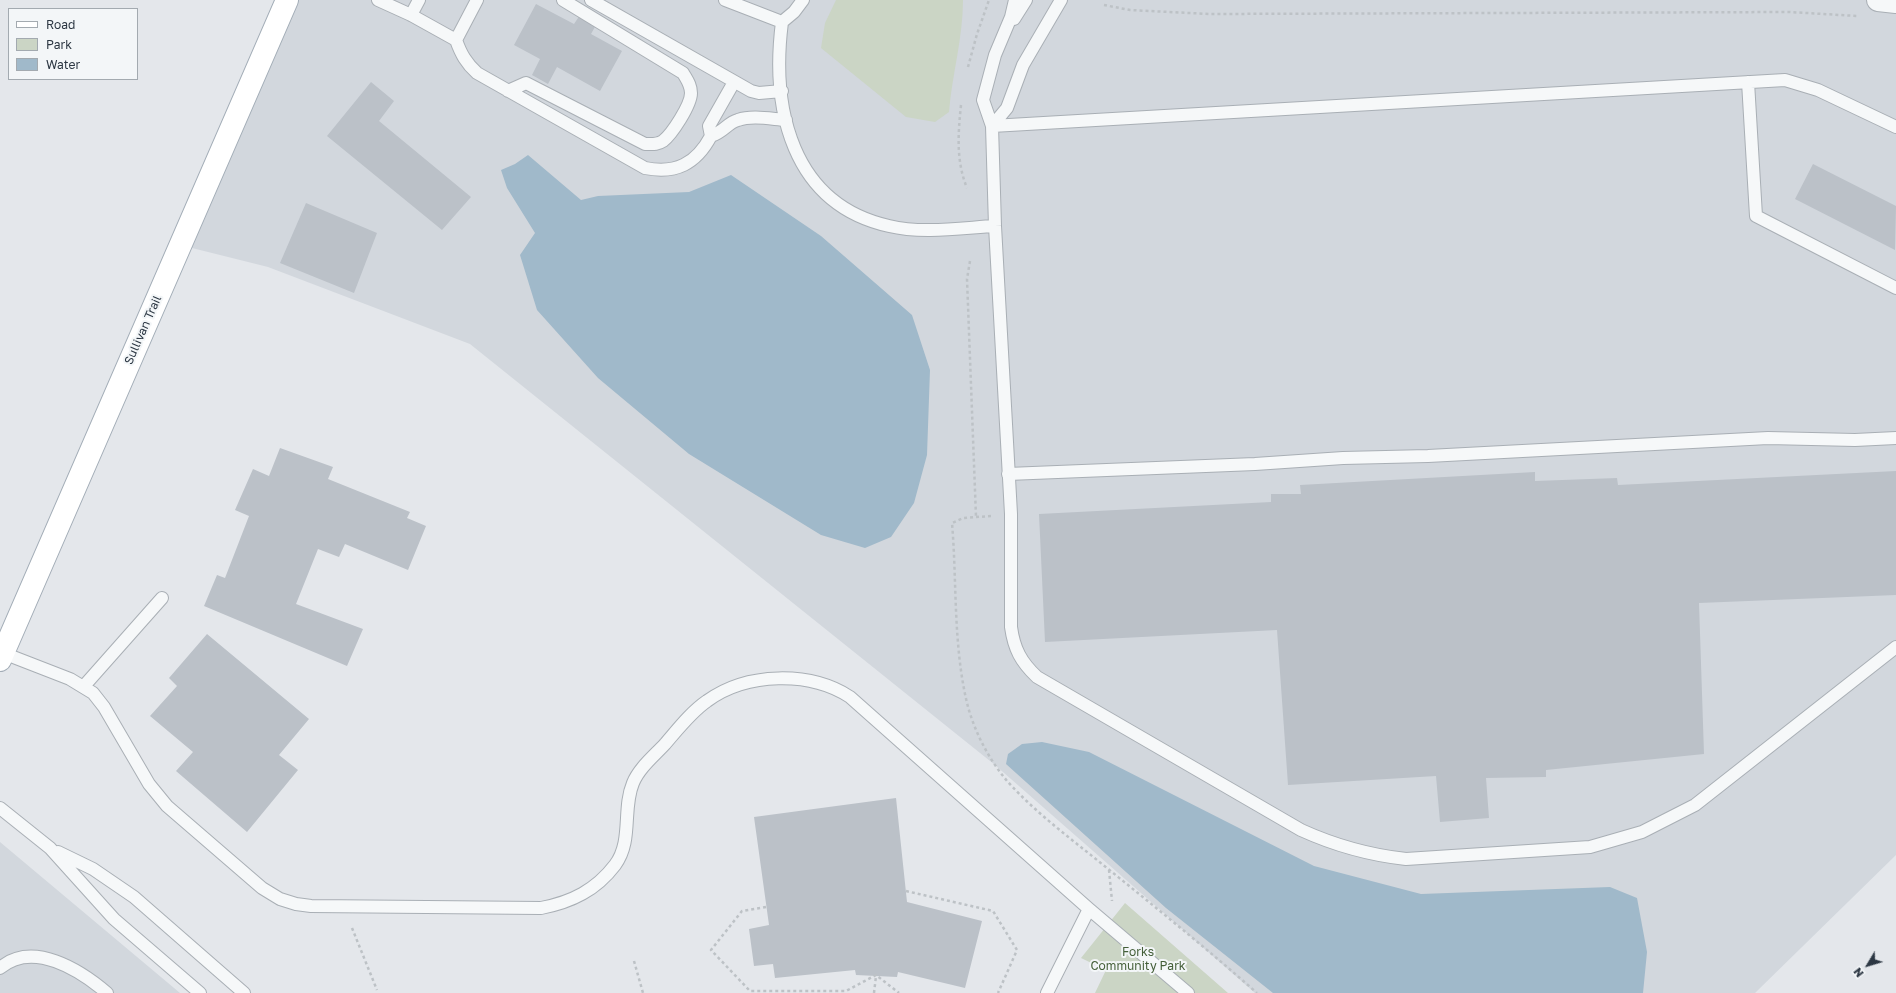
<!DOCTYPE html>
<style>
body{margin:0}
#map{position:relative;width:1896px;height:993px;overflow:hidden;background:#e4e7eb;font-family:"Golos Text",sans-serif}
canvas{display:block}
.legend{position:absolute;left:8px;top:8px;width:130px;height:72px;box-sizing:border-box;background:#f3f6f8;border:1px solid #a3aab0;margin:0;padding:5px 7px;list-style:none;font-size:12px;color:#2c3743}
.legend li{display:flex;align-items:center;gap:8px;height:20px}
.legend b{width:20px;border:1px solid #a3aab0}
.north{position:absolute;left:1848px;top:945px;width:40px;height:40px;-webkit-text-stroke:3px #f3f6f8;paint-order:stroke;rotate:232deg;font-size:11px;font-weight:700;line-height:16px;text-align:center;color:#2c3743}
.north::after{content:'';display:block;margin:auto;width:14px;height:18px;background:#2c3743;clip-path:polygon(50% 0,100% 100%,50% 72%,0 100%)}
</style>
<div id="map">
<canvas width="1896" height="993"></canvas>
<ul class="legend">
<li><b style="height:5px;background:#fff"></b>Road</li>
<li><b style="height:11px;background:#cbd5c5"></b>Park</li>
<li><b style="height:11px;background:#a0b9ca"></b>Water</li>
</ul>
<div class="north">N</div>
</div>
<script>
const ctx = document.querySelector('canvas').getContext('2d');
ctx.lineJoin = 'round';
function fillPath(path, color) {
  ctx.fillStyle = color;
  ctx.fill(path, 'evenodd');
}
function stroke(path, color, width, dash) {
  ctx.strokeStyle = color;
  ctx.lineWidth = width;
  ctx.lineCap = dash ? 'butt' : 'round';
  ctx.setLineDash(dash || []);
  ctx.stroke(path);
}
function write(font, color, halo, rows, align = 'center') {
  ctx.font = font + ' "Golos Text",sans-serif';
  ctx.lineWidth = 4;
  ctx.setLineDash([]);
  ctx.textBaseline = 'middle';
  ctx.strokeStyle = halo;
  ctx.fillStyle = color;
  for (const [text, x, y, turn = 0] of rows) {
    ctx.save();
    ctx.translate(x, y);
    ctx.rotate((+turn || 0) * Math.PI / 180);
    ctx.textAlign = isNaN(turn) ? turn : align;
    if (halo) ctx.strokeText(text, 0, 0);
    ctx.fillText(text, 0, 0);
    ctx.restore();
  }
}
fillPath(new Path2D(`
 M287,0H1896V855L1755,993H1255L995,765L470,344L268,267L180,245Z
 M0,842L180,993H0Z`), '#d2d7dd');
fillPath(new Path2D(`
 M836,0H963C963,38 952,75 949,112L935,122L906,117L821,48L825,23Z
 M1125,903L1228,993H1095L1106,970L1081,958Z`), '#cbd5c5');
fillPath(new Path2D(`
 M528,155L581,200L598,196L689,192L731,175L821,236L912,315L930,370L927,455L914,503L891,537L865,548L821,535L689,454L598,378L537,310L520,255L535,233L507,188L501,170L515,164Z
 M1042,742L1089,752L1314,866L1421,894L1610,887L1637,898L1647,952L1643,993H1273L1166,908L1006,764L1008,754L1022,744Z`), '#a0b9ca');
fillPath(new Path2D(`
 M536,4L574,24L580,15L596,25L591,34L622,51L600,91L557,67L548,84L532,75L540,59L514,45Z
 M371,82L394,101L379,121L471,197L442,230L327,136Z
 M1813,164L1896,206L1895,250L1795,199Z
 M306,203L377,233L354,293L280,263Z
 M280,448L333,467L328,479L410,512L407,518L426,526L408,570L345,544L339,557L318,549L296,604L363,629L347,666L204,606L217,575L225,578L249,516L235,510L253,469L269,476Z
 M1896,471V595L1699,603L1704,754L1546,770V777L1486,778L1489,818L1440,822L1436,776L1288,785L1277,630L1045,642L1039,514L1271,502V494H1301L1300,485L1535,472V481L1617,478L1618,485Z
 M207,634L309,719L279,755L298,770L247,832L176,771L193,752L150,716L177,686L169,678Z
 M896,798L907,902L982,921L965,988L898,972L897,977L856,975L855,970L775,978L773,964L754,966L749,929L769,925L754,817Z`), '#bbc1c8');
const service = new Path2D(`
 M378,0L411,15L456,40
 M477,0L456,40C461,54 466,63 477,73L645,168C676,174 696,164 711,136C724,132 727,123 738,120C752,115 771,119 786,120
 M591,0L751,91L759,93L782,91
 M725,0L782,22
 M803,0L794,12L782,22C771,108 791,204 889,226C922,234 961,228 995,226
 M1015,0L1011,17L995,55L983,100L992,126L995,226L1011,514V627C1014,649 1021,662 1037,677L1301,830C1334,845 1369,855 1406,859L1590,847L1642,832L1695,805L1896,647
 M411,15L419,0
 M1014,19L1026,0
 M1748,82L1756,216L1896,288
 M508,91L526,83L645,144C652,144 657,145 663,141C672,134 691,105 691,93C691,85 687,80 683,73L563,0
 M992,126L1785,80L1818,90L1896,127
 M992,126L1007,108L1023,65L1061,0
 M711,136L709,126L734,82
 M1008,474L1255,464L1343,458L1428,456L1768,438L1855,440L1896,438
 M3,653L70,679L93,693L104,707L149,784L167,806L262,888L280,899L296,904L311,906L541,908C572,902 596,890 615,865C633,841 622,809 633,783C639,768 654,756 665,744C678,729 691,712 707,701C747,672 810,671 850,697L1089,909L1188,993
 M84,686L162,598
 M0,808L50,848L114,919L200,993
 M58,852L93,869L134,897L244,993
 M0,968C33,940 80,970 107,993
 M1047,993L1089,909`);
const minor = new Path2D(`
 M1878,0L1896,2`);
const primary = new Path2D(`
 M0,660L287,0`);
stroke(service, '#a9afb5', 14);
stroke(minor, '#a9afb5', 24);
stroke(primary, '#a3adb7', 24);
stroke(new Path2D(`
 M1104,5L1130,10L1209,14L1790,12L1857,16
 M968,67L977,34L989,0
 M961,105C958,134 956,161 967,188
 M970,261L967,279L976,517
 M991,516L963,518L952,523C957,582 953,644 967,703C974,731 989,760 1008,782C1036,813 1070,838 1102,864C1154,906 1206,948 1257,993
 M1109,870L1112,901
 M906,891L993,911L1017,950L998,993
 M766,907L742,911L711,950L750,991H846L876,975L899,993
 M352,928L377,990
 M634,961L643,993
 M874,993L876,976`), '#bdc2c6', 2.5, [3, 3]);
stroke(service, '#f6f8f9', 12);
stroke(minor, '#f6f8f9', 22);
stroke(primary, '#fff', 22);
write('12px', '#2c3743', '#f3f6f8', [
 ["Sullivan Trail",143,330,-66]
]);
write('12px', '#445f39', '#f3f6f8', [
 ["Forks",1138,952],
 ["Community Park",1138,966]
]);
</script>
